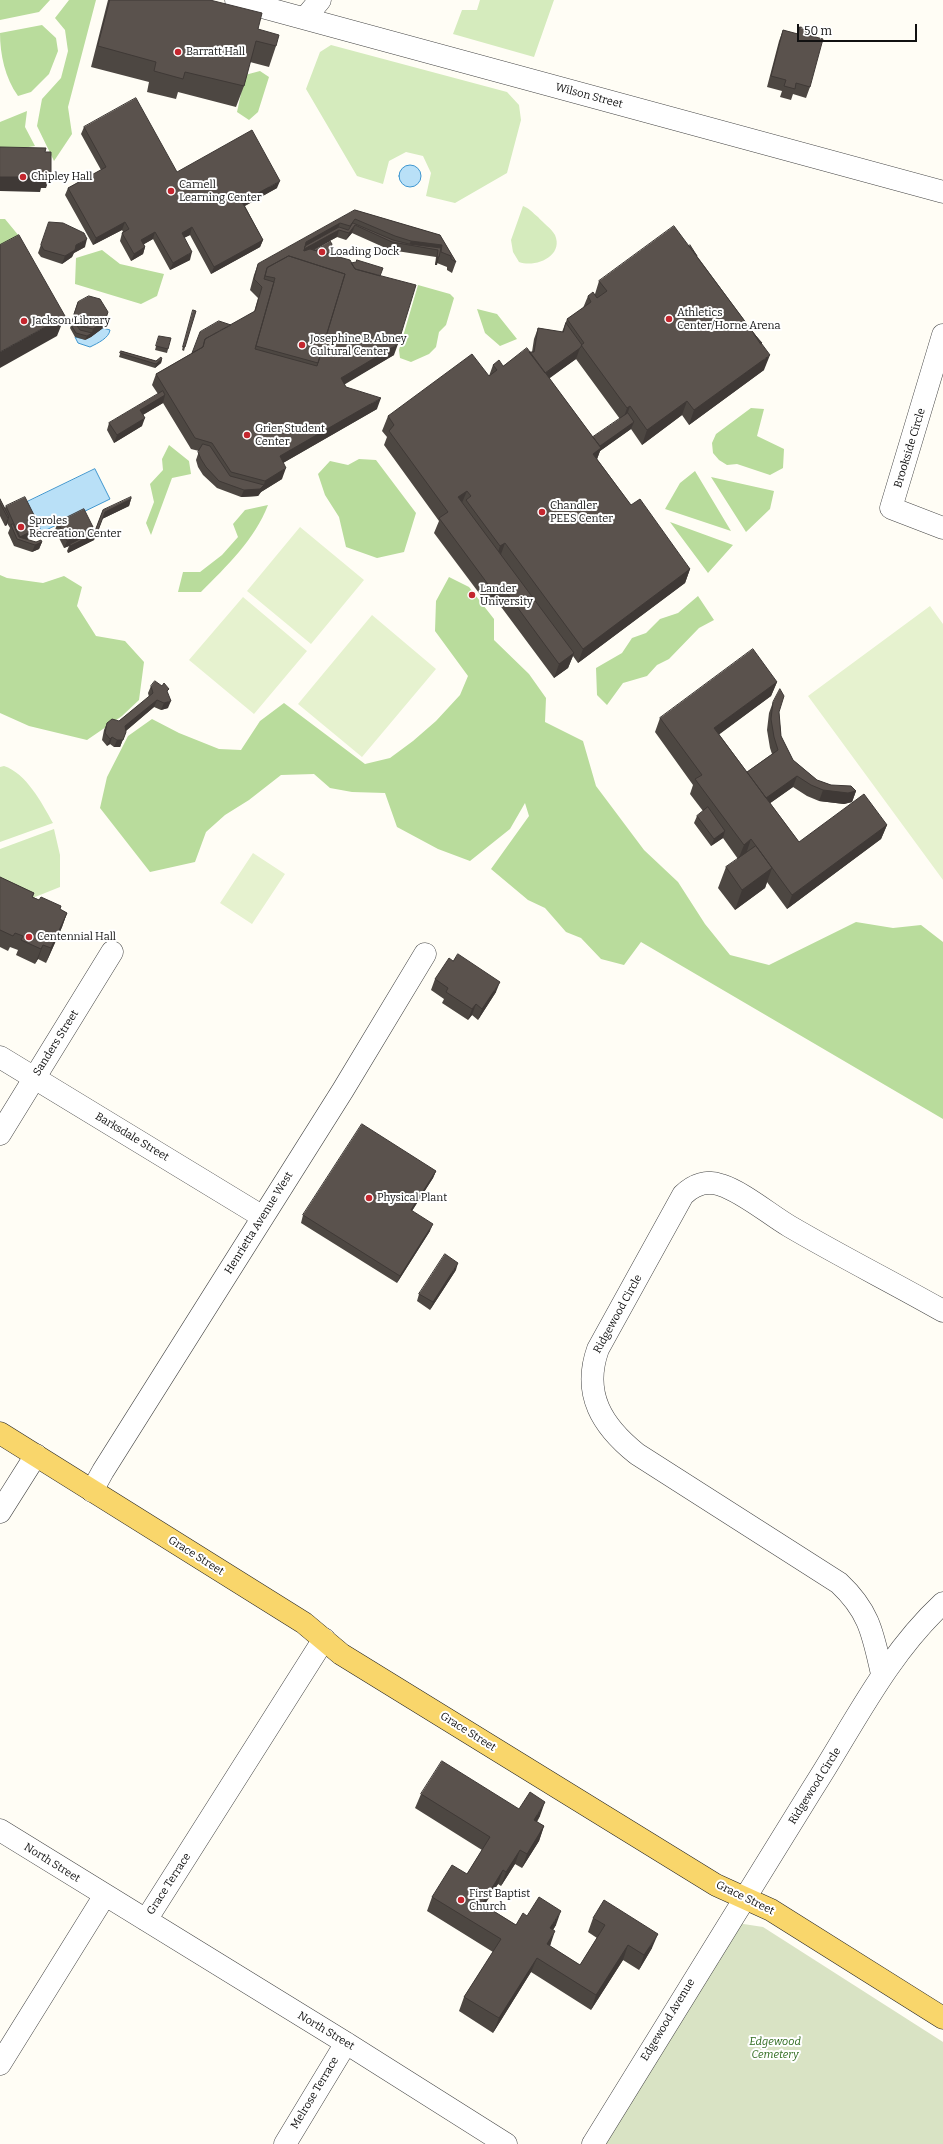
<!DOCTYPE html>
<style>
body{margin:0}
#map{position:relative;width:943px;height:2144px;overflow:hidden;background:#fffdf5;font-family:Bitter,serif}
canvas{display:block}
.scale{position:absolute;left:797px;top:24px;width:120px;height:18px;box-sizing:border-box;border:2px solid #111;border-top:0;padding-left:5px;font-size:12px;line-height:14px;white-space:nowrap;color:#111;-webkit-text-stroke:3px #fff;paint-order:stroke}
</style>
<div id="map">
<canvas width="943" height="2144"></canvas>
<div class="scale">50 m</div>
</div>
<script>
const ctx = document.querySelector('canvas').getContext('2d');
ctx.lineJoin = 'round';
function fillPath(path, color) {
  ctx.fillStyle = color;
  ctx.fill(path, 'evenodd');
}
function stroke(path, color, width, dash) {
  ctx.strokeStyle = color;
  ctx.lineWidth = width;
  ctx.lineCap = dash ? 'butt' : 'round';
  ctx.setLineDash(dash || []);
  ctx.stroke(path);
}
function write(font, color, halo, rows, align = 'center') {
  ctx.font = font + ' Bitter,serif';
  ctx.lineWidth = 4;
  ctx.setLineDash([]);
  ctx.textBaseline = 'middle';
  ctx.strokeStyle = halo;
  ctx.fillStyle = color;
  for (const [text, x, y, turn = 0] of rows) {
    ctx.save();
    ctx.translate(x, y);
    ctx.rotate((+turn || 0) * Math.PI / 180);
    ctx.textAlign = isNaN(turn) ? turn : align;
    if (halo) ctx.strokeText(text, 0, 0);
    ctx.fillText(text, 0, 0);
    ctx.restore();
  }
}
fillPath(new Path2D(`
 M480,0H554L534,57L453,34L462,10H477Z
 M331,45L507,92L519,105L521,120L507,173L455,203L426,196L431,173L423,156L406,152L389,161L383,184L357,176L306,89L320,52Z
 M523,206C529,208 533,213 538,217C543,223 551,228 555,235C564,256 536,268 519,262L513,252L511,240Z
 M4,766C26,773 42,803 53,823L0,842V767Z
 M54,829L60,855V887L30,899L0,885V849Z`), '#d5ebbd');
fillPath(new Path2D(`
 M0,0H50L39,12L0,20Z
 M69,0H96L68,107L72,134L54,161L37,126L42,99L61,78L68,51L65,30L55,18Z
 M42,25L56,38L58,51L49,74L31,92L18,96C5,78 0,54 0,33Z
 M260,71L269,77L258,112L249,120L237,112L245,75Z
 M27,111L25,127L35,146L16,149L0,148V122Z
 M0,219H5L19,236L0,255Z
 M102,250L120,264L164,274L157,296L141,304L75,284L76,258Z
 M418,285L450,294L454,298L446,325L439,332L436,347L429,354L411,362L400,358L399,350Z
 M477,309L497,314L517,339L500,346L485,333Z
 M751,408L764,409L757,436L784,449L783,468L770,475L737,464L727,465L719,460L713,453L712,443L716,434Z
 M169,445L189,461L191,474L172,478L151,535L146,523L154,502L150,484L163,470L162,459Z
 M359,459L376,460L416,513L404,552L377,558L346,547L339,517L325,495L318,474L330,461L348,465Z
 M695,471L731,531L665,509L680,483Z
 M711,477L774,491L770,509L746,532Z
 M268,505C255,539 226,567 201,592H178L183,572H200L222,555L238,537L233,524L245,510Z
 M670,522L733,545L708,573Z
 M0,575L7,578L43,583L64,576L82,587L77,606L96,636L125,641L144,662L139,700L122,716L87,740L29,726L0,713Z
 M449,577L469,587L494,619V640L529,674L546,698L545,722L583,741L596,786L644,850L678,882L705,924L730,955L769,965L856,922L893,928L921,925L943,942V1119L641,942L624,965L601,959L581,938L566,932L545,908L528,900L491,869L529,816L525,803L510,829L470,861L438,849L397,827L385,793L352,792L330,788L314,774L281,775L249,800L225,815L206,832L195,862L150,872L100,808L107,777L128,736L152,719L179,733L219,749L241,750L260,721L284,703L365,764L390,758L413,741L436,721L460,695L468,676L435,631L436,601Z
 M698,596L714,620L699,628L669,659L657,665L647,676L623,683L607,705L597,695L596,668L622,653L632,638L646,633L660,619L678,613Z`), '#b9dc9c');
fillPath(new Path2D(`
 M737,1923L763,1927L943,2042V2144H604Z`), '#d9e3c4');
fillPath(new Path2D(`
 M300,527L364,580L311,644L247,591Z
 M243,597L307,651L254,714L189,660Z
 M930,606L943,624V880L808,696Z
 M372,615L436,669L362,757L298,704Z
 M253,853L285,874L252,924L220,903Z`), '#e6f2cf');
const water = new Path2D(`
 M399 176a11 11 0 1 1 22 0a11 11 0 1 1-22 0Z
 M103,328L110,330C109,338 98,343 90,347L78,343L75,337L85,339Z
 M95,469L110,499L42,532L27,502Z`);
fillPath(water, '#b9e0f7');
stroke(water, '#3f96cf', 1);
const minor = new Path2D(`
 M236,0L943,192
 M305,18L320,0
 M943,335L891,508L943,528
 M0,1057L263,1217
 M0,1134L112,952
 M92,1491L103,1471L343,1090L425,954
 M0,1512L36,1455
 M882,1674C873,1635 870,1612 839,1583L637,1454C602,1426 582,1394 598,1349L683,1195C694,1184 707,1180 721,1185C743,1192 769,1214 789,1226C840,1256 892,1282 943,1311
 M0,1830L346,2043L506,2144
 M146,1920L324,1639
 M0,2064L105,1895
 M285,2144L346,2043
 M593,2144C666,2025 739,1906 813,1788C854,1724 887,1655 943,1603`);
const major = new Path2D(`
 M0,1433L304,1623L341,1654L716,1885L771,1910L943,2018`);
stroke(minor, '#444', 23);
stroke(major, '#222', 23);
stroke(minor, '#fff', 22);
stroke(major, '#f9d66b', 22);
fillPath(new Path2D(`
 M108,0H210L258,29L276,46L269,67L250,62L244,86L236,107L178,92L176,99L147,92L149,82L91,67Z
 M800,27L808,35L810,87L806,98L793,94L791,100L780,97L782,91L767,87L779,41L783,30L797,34Z
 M84,127L177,172L277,188L245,206L263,240L260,247L211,274L190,235L184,238L190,260L170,270L153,239L144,244L145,247L143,254L131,261L120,241L122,233L123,232L122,230L93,245L65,195L68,188L101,170L81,134Z
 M355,210L440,235L456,262L452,273L447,270V267L437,263V265H435L436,257L390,250L352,233L346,240L337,237L313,250L329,254L351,263L380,276L394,355L344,384L346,387L377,409L283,463L282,479L261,492L258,496L241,497L217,488L203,475L198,467L196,460L199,451L191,449L163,403L143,415L142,426L114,443L107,430L109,423L158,394L152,385L156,374L192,353L231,325L254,312L258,298L250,290L254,275L258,264Z
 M49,222L85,247L74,253L72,257L62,264L41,257L38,253Z
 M697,256L762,344L764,370L689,425L682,415L642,445L631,429L600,451L597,459L631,505L690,569L685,583L578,663L573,656L568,668L554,678L496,600L488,605L434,533L439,521L384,445L387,437L382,431L388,416L489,376L493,365L503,366L529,352H532L534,339L538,328L562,332L567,319L583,308L588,296L595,294L599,281ZM576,359L620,419L593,437L549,378Z
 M78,302L103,328L91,337L85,340L75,337L70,328L72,323L71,322Z
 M192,314L185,347L184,351L182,350Z
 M159,336L168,349L167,353L155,350Z
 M121,351L156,361L162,359L161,363L155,368L119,357Z
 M0,499L5,508L6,506L37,535L27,540L36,542H42L39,549L32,552L14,546L8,533L10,528L7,523V525L5,526L0,516Z
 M131,499L129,506L102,519L94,540L68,553L67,551L69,546L64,548L55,530L58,522L91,533L95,531L103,510Z
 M777,682L771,696L719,734L747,772L772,754L770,748L767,730L769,713L773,702L779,712L781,736L793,760L817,780L831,785L856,791L852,802L844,804L819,801L807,796L793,787L770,803L799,842L887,825L881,839L787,909L767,882L765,888L735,910L718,888L726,867L738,859L723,838L711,846L694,823L697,816L703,811L690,794L693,785L655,732L660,718Z
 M151,686L168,693V708L161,710L154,707L126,731L120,747H114L110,744L107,746L102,740L104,730L107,723L119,721L149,697L148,693Z
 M0,877L34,893L33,897L67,913L62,927L46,963L38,959L35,964L16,955L18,950L10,947L8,951L0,947Z
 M435,979L496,992L478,1020L472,1015L468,1020L442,1003L444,999L431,990Z
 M436,1171L433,1178L412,1211L430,1231L397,1283L301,1223L303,1215Z
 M456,1270L430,1310L417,1301L419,1294Z
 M421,1794L519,1809L540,1816L537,1822L544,1826L539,1841L522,1868L515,1864L501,1886L498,1884L484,1905L516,1925L527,1916L556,1925L553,1930L550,1946L580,1965L597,1938L588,1932L593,1918L652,1948L639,1970L623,1960L591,2010L531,1972L493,2033L459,2011L464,1997L493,1952L427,1911L432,1897L467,1874L482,1850L415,1808Z`), '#4d4742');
fillPath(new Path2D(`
 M51,174L46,188H41L40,192L0,191V177Z
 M280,181L277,188L239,209L242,202Z
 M125,222L122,230L93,245L96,238Z
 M340,223L337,231L339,230L337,237L304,255L306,242Z
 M355,225L352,233L346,240L349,233Z
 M192,227L190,235L179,240L182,233Z
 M155,232L153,239L139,247L141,240Z
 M87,239L85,247L74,253L76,245Z
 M263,240L260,247L211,274L214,267Z
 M411,241L442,245L438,256V250L409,245Z
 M145,247L143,254L131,261L134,254Z
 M75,250L72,257L62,264L65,256Z
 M192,252L190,260L170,270L173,263Z
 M437,257H439L437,265H435Z
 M65,316L57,336L0,368V352Z
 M105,321L103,328L91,337L85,340L87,336L92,333L93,329Z
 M398,344L394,355L337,389L341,378Z
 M580,348L576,359L539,386L543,375Z
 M770,355L764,370L689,425L694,410Z
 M162,359L161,363L155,368L156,364Z
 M165,395L163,403L137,418L140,410Z
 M381,398L377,409L276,467L280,456Z
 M687,401L682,415L642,445L647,430Z
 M630,406L625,421L622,423L627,408Z
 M145,418L142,426L114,443L117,435Z
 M634,422L631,429L600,451L596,462L587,468L595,449Z
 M286,468L282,479L261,492L258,496L241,497L244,490L264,485L265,481Z
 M467,491L461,505L458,497Z
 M131,499L129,506L102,519L94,540L68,553L70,546L97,533L105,512Z
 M9,517L7,525L5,526L8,518Z
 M40,527L37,535L24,541L19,539L20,537Z
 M93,527L91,535L70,544L69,546L64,548L67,541Z
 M42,542L39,549L32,552L35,545Z
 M505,543L500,557L495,561L500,546Z
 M690,569L685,583L578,663L583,649Z
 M501,585L496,600L488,605L493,591Z
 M574,653L568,668L554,678L559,664Z
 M777,682L771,696L709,742L714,728Z
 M157,700L154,707L122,734L125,726Z
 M171,701L168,708L161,710L164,703Z
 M126,732L120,747H114L117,740Z
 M112,737L110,744L107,746L110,739Z
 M797,776L793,787L762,809L766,798Z
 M823,790L856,791L852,802L844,804L819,801Z
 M887,825L881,839L787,909L792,895Z
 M725,831L723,838L711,846L714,839Z
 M751,839L746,854L738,860L744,845Z
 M772,868L765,888L735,910L742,890Z
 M67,913L62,927L46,963L51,948Z
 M43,945L38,959L35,964L41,949Z
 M500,982L496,992L478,1020L482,1009Z
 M476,1004L472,1015L468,1020L472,1009Z
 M436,1171L433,1178L408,1217L411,1210Z
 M433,1224L430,1231L397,1283L400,1276Z
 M458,1263L456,1270L430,1310L433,1302Z
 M545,1802L540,1816L528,1834L534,1820Z
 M544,1826L539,1841L522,1868L527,1854Z
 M520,1850L515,1864L501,1886L506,1872Z
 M503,1870L498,1884L476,1918L482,1904Z
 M561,1911L556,1925L545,1942L550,1928Z
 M555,1931L550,1946L547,1944Z
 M658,1934L652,1948L639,1970L644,1955Z
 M628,1945L623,1960L591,2010L596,1995Z
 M537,1958L531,1972L493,2033L499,2018Z`), '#3f3936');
const building = new Path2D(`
 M110,0H210L262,13L258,29L279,35L276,46L256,41L244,86L185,72L183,79L154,71L156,62L98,46Z
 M800,27L810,29L808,35L823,39L810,87L796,83L795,89L784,86L786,80L771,76L783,30L798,34Z
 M136,98L177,172L252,130L280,181L242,202L263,240L214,267L192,227L182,233L192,252L173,263L155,232L141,240L145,247L134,254L122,233L129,229L125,222L96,238L68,188L106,167L84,127Z
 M0,147L46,148L45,152H51V174H45V177H0Z
 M355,210L440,235L456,262L451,259V256L441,252L442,245L411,241L395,236L355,219L350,226L340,223L306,242L304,251L310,249L350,260L355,269L416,285L398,344L341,378L346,387L381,398L280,456L286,468L265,481L231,472L212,443L195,438L156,374L203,347L205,339L255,311L262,287L254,279L258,264ZM289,256L345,274L317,366L255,349L274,282L264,279L266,272L267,268Z
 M49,222L63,223L84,233L87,239L76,245L75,250L65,256L44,250L41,245Z
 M353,223L393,240L409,244L441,248L439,257H437L438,250L392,242L355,225L349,233L339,230L306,248L304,251L305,246L339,227L348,230Z
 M674,226L770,355L694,410L687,401L647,430L630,406L627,408L581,345L584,343L567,319L591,302L588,296L593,292L597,298L607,291L599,281Z
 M19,235L65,316L0,352V245Z
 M330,241L332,244L329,254L314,250Z
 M690,245L697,256L689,246Z
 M289,256L345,274L318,363L256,346L275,278L265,276L267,268Z
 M357,260L383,268L380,276L355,269L351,263L356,262Z
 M89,296L100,299L108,312L105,321L93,329L81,326L74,314L78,302Z
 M193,310L196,311L185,347H183Z
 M73,320L80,330L92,333L87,336L76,333L71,325Z
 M219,321L231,325L205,339L203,347L192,353L200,332Z
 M566,323L582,345L580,348L545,373L529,352H534L538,328L563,332Z
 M754,334L762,343L761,344Z
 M159,336L171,338L168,349L156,346Z
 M527,348L601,448L593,454L631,505L640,499L690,569L583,649L505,543L500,546L466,500L471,496L467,491L458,497L574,653L559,664L501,585L493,591L439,518L448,512L389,431L394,425L388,416L472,354L489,376L497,370L493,365L499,360L503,366Z
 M121,351L156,361L161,357L162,359L156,364L120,353Z
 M163,391L165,395L140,410L145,418L117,435L109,423Z
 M628,413L634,422L600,446L593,437Z
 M203,444L210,446L230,476L264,485L260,489L244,490L219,481L206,467L201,459L198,452Z
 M25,497L40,527L20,537L6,506Z
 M131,497V499L105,512L97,533L70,546V544L95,531L103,510Z
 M0,499L9,517L8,518L0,503Z
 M84,509L93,527L67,541L58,522Z
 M13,524L19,537L36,542L41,540L42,542L35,545L17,539L11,525Z
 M753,649L777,682L714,728L799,842L864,794L887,825L792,895L751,839L744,845L695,779L702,775L660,718Z
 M155,681L162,686L164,683L169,689L167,691L171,701L164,703L157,700L125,726L126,732L123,740H117L112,737L110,739L105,733L107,723L112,719L119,721L153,693L151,686Z
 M780,689L784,696L779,712L781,736L793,760L817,780L831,785L851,786L856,791L848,793L823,790L811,785L797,776L766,798L747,772L778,750L774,737L771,719L773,702Z
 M708,807L725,831L714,839L697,816Z
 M756,846L772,868L742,890L726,867Z
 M0,877L34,893L32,897L39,900L41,897L61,906L60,909L67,913L51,948L43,945L41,949L21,940L23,936L15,933L13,936L0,930Z
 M458,954L500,982L482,1009L476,1004L472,1009L446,992L448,988L435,979L449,958L453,961Z
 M362,1124L436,1171L411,1210L433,1224L400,1276L303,1215Z
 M445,1254L458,1263L433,1302L419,1294Z
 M442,1761L519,1809L530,1792L545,1802L534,1820L544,1826L527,1854L520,1850L506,1872L503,1870L482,1904L516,1925L523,1913L527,1916L539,1897L561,1911L550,1928L555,1931L547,1944L580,1965L605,1925L593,1918L604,1900L658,1934L644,1955L628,1945L596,1995L537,1958L499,2018L464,1997L501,1939L432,1897L452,1865L467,1874L490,1837L421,1794Z`);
fillPath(building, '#5a524d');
stroke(building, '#3f3936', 1);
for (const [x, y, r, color] of [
 [178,52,4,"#c4262e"],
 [23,177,4,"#c4262e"],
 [171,191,4,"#c4262e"],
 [322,252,4,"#c4262e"],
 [669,319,4,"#c4262e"],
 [24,321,4,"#c4262e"],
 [302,345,4,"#c4262e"],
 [247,435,4,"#c4262e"],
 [542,512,4,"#c4262e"],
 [21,527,4,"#c4262e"],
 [472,595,4,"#c4262e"],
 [29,937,4,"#c4262e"],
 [369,1198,4,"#c4262e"],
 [461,1900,4,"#c4262e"]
]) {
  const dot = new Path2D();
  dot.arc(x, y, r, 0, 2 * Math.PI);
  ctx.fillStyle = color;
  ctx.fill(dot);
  stroke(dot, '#fff', 1.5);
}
write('11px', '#111', '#fff', [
 ["Barratt Hall",186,52],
 ["Chipley Hall",31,177],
 ["Carnell",179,185],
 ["Learning Center",179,198],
 ["Loading Dock",330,252],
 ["Athletics",677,313],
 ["Center/Horne Arena",677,326],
 ["Jackson Library",32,321],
 ["Josephine B. Abney",310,339],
 ["Cultural Center",310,352],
 ["Grier Student",255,429],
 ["Center",255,442],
 ["Chandler",550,506],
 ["PEES Center",550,519],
 ["Sproles",29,521],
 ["Recreation Center",29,534],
 ["Lander",480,589],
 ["University",480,602],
 ["Centennial Hall",37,937],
 ["Physical Plant",377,1198],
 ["First Baptist",469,1894],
 ["Church",469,1907]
], 'left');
write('11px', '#111', '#fff', [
 ["Wilson Street",589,96,15],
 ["Brookside Circle",910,448,-73],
 ["Sanders Street",56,1043,-58],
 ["Barksdale Street",132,1137,31],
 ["Henrietta Avenue West",259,1223,-58],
 ["Ridgewood Circle",618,1314,-61],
 ["Grace Street",196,1556,32],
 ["Grace Street",468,1732,32],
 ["Ridgewood Circle",815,1786,-58],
 ["North Street",52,1863,32],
 ["Grace Terrace",169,1884,-57],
 ["Grace Street",745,1898,26],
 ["Edgewood Avenue",668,2020,-59],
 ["North Street",326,2031,31],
 ["Melrose Terrace",315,2093,-59]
]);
write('italic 11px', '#2f6b1f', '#fff', [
 ["Edgewood",775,2042],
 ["Cemetery",775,2055]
]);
</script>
